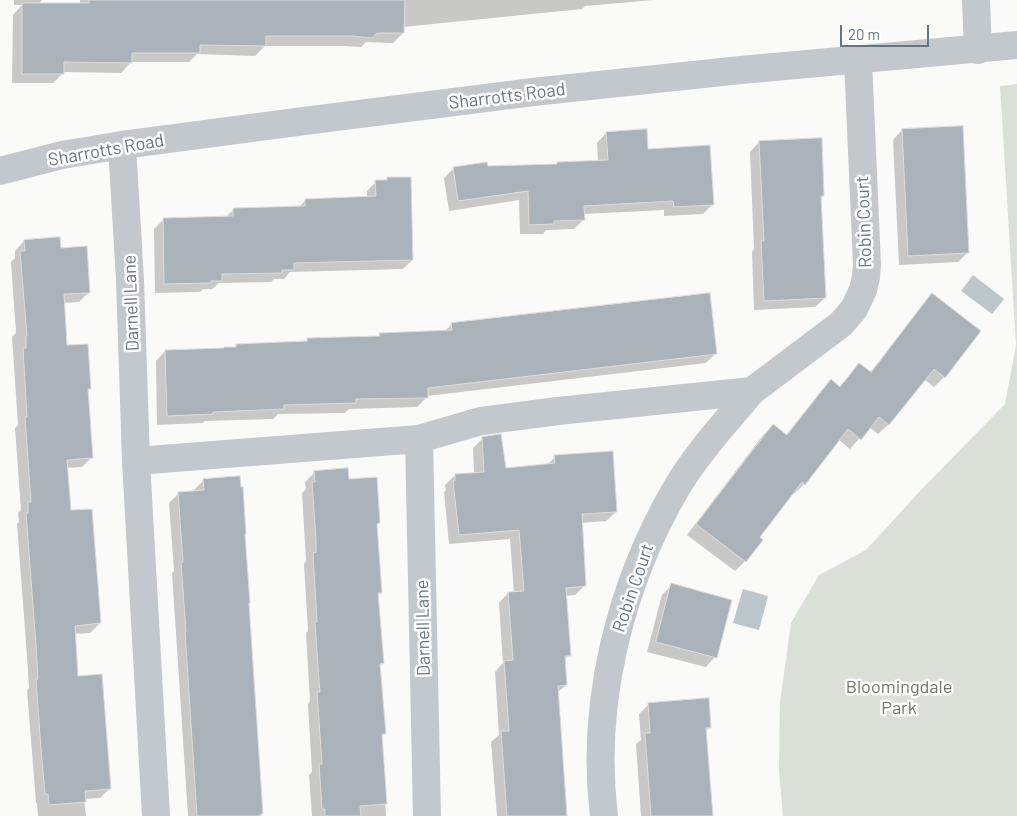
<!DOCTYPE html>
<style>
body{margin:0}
#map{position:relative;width:1017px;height:816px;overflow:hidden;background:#fafaf8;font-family:Barlow,sans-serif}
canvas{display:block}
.scale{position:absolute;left:840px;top:25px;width:89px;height:22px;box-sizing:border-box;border:2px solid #657683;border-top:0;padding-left:6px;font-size:15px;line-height:18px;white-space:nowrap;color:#657683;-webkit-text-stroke:4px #fff;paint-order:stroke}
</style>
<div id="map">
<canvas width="1017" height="816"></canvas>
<div class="scale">20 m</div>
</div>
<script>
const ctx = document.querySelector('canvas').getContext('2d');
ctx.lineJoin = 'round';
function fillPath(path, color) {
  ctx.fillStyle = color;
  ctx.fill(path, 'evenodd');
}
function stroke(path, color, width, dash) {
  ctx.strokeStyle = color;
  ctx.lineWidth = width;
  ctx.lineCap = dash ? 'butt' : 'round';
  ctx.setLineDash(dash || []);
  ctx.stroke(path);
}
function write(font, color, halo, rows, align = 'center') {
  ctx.font = font + ' Barlow,sans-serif';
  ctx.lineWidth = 5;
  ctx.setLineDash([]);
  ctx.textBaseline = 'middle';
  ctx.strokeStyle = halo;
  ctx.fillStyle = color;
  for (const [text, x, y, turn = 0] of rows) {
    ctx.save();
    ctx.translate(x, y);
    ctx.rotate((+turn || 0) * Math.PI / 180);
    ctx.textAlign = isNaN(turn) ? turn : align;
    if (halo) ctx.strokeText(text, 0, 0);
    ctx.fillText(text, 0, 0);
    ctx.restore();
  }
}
fillPath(new Path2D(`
 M1017,84V816H783L779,771L780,702L791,623L819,575L866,550L921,490L1005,404L1016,345L1000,86Z`), '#dadfd7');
fillPath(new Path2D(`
 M973,275L1004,299L992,314L961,291Z
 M743,589L768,596L759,630L733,623Z`), '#bbc7cb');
fillPath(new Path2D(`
 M14,0H42L38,5H80V0H653L585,6L582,9L403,27V33L393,43L366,42L361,47L342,46H265L255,56L197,54L189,62H131L121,73L63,72V73L53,83H12L13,15L22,5H14Z
 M902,130L968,252L958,262L899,265L893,140Z
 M606,133L647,150L713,204L703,214L664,216V210L583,214L584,219L574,229L546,230L543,234H520L519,200L449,211L444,178L454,168L556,165L558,163L598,162L597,143Z
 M759,142L823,196L820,199L825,298L815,307L754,310L752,252L754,249L750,152Z
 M387,178L412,260L403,269L290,272L284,279H274L271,282L219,283L212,289H203L200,292L155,293L154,229L163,220L226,217L234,209L298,208L306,200L367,198V191L376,182L384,181Z
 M24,241L59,250L89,292L79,302L63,303L66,347L90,388L87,391L92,457L82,467L66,468L70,512L100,623L90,633L74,634L77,677L110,788L100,798L84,799L86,816H38L37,803H36L27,690L29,688L27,656L17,524L19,522L18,513L21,510L15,428L18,425L12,337L16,333L11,262L15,258V251Z
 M932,295L980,331L944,377L934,387L924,379L888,425L878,434L869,427L850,449L838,439L804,484L794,494L792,492L758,537L745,561L735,571L687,535L763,435L773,426L786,435L821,391L831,381L839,387L859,365L870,373L923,305Z
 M452,324L716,353L706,363L427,396V397L417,407L349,409L345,413L278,414L273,419L205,421L202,423L157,425L156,361L165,351L234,348L237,346L305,343L308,340L377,337L380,334L444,332Z
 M483,438L505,469L547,465L555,457L616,512L606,521L581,523L585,585L575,595L565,596L569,655L564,660L566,685L557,693L566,816H497L491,742L499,735L495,672L503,663L499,603L508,593H514L510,539L449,544L444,492L446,490L445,485L455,475L474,474L473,448Z
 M315,472L348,480L379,523L376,526L381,593L377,596L383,663L379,667L384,733L381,737L386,816H312L309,775L312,772L308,704L310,701L306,633L308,631L304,564L306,561L302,493L306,489L305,482Z
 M204,480L244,534L262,814L261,816H188L172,573L174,571L169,503L179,493L194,492V490Z
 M672,585L715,657L706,667L647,652L662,595Z
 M649,704L710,727L705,732L712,816H641L636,744L641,740L639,714Z`), '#0003');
const building = new Path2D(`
 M89,0H405L404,33H377L372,38L352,36H266V46L200,45V53H132V63L64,62V74H22V3H89Z
 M963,126L969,253L908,256L902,129Z
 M647,129L648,149L710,145L714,205L674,207L673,201L584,206L585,220L554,221V224L529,225L528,191L458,201L453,167L487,162L488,166L557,164V162L608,160L606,132Z
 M822,138L824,196H821L826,298L764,301L761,241H764L759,141Z
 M387,177H411L413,260L294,263V270H282V273L222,274V281H211V283L164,284L163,218L233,216V208L305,206V199L376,196L375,180H387Z
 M60,237L61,248L87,246L90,293L64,294L67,345L88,344L91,389H88L93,458L67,460L71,510L92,509L101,623L75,626L78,676L102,674L111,789L85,791L86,802L49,805L48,794H45L41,749L36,679H38L36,645L26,513H28V502H31L25,417H27L23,348H26V336H27L20,251H25L24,240Z
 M710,293L717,354L428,388V398L356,399V403L284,405V409L213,412V414L167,416L165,350L224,348V347H236V344L307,341V338L380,336L379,333L452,330L451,323Z
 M932,293L981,331L945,378L934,369L889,425L879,417L861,440L848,429L805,485L802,482L760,537L763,540L746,562L696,524L773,424L787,435L831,379L840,387L859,363L871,372Z
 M501,434L506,468L555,463L554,455L613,451L617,512L582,514L586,586L566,588L571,656H565L567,685L558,686L567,816H507L501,731H509L504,661L513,660L508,592L524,591L519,530L459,535L453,481H455V474L484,472L482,437Z
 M348,468L349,479L377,477L380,523L377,524L382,593H378L384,663L380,664L386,734H382L387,804L360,806L361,816H325V809H322L319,764H322L317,692H320L319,681L315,622H317L313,553L316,552V540L312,482H315L314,471Z
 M240,476L241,487H243L246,534H245L250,603H249L263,814H260V816H197L185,632H186L181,562H183L178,492L204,490L203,479Z
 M671,583L732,600L717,658L656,642Z
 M709,698L711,728H706L713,816H651L645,733H650L648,703Z`);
fillPath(building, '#aab3b9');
stroke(building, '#dcdcda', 1);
stroke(new Path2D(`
 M976,0L978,50
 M122,145L130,280L136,461L156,816
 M0,171L62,155L122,145L312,120L533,92L741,70L1017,45
 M419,439L427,816
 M136,461L419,439L481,421L558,411L752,391L841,324L854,309L863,290L866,277L867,265L858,60
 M604,816C590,704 620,584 677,487C698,452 726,422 752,391`), '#c3c8cc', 28);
write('18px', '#657683', '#fff', [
 ["Sharrotts Road",507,96,-7],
 ["Sharrotts Road",106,150,-10],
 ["Robin Court",864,222,-92],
 ["Darnell Lane",131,303,-92],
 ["Robin Court",633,588,-71],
 ["Darnell Lane",423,628,-91]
]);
write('18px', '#687a64', '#fff', [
 ["Bloomingdale",899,687],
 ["Park",899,708]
]);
</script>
